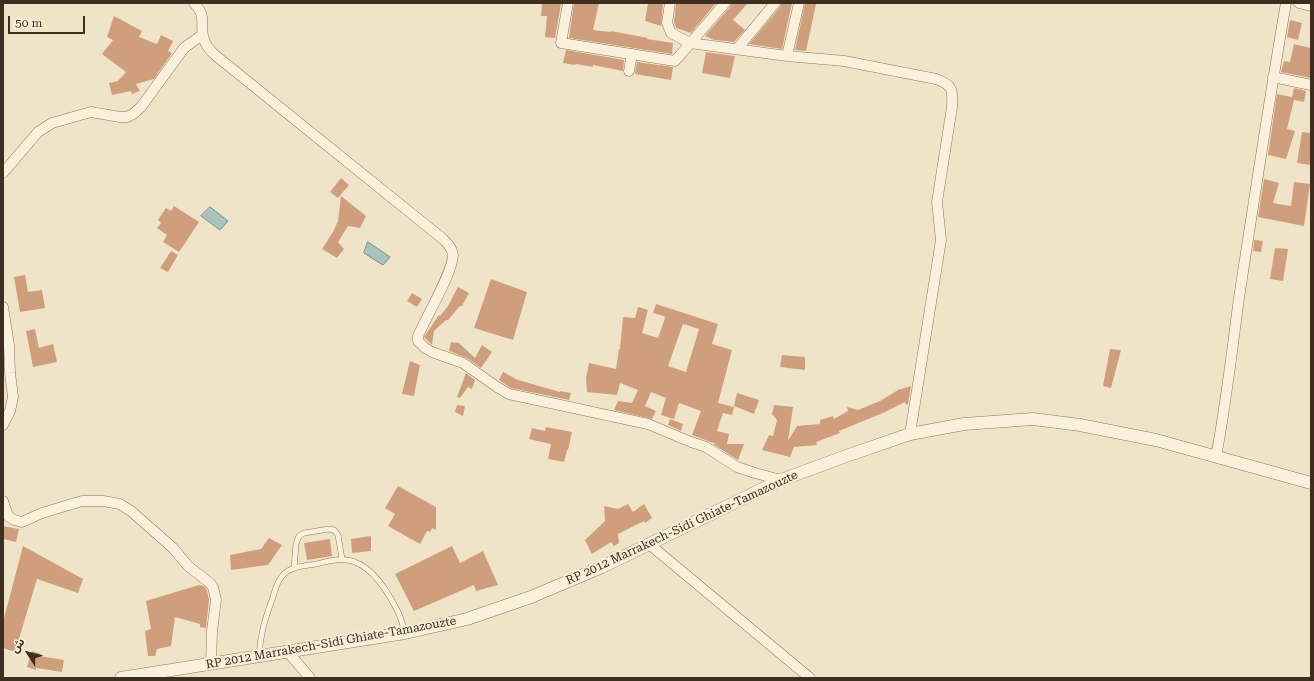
<!DOCTYPE html>
<meta charset="utf-8">
<style>
body{margin:0}
#map{position:relative;width:1314px;height:681px;overflow:hidden;background:#f0e4c8;font-family:"Roboto Serif","Noto Sans Arabic",serif}
canvas{display:block}
.frame{position:absolute;inset:0;border:4px solid #3d2e20;pointer-events:none}
.north{position:absolute;left:8px;top:633px;width:40px;height:40px;-webkit-text-stroke:3px #f7eed8;paint-order:stroke;rotate:306deg;font-size:11px;font-weight:700;line-height:16px;text-align:center;color:#3d2e20}
.north::after{content:'';display:block;margin:auto;width:14px;height:18px;background:#3d2e20;clip-path:polygon(50% 0,100% 100%,50% 72%,0 100%)}
.scale{position:absolute;left:8px;top:16px;width:77px;height:18px;box-sizing:border-box;border:2px solid #3d2e20;border-top:0;padding-left:5px;font-size:12px;line-height:14px;white-space:nowrap;color:#3d2e20;-webkit-text-stroke:3px #f7eed8;paint-order:stroke}
</style>
<div id="map">
<canvas width="1314" height="681"></canvas>
<div class="frame"></div>
<div class="north">ش</div>
<div class="scale">50 m</div>
</div>
<script>
const ctx = document.querySelector('canvas').getContext('2d');
ctx.lineJoin = 'round';
function fillPath(path, color) {
  ctx.fillStyle = color;
  ctx.fill(path, 'evenodd');
}
function stroke(path, color, width, dash) {
  ctx.strokeStyle = color;
  ctx.lineWidth = width;
  ctx.lineCap = dash ? 'butt' : 'round';
  ctx.setLineDash(dash || []);
  ctx.stroke(path);
}
function write(font, color, halo, rows, align = 'center') {
  ctx.font = font + ' "Roboto Serif",serif';
  ctx.lineWidth = 4;
  ctx.setLineDash([]);
  ctx.textBaseline = 'middle';
  ctx.strokeStyle = halo;
  ctx.fillStyle = color;
  for (const [text, x, y, turn = 0] of rows) {
    ctx.save();
    ctx.translate(x, y);
    ctx.rotate((+turn || 0) * Math.PI / 180);
    ctx.textAlign = isNaN(turn) ? turn : align;
    if (halo) ctx.strokeText(text, 0, 0);
    ctx.fillText(text, 0, 0);
    ctx.restore();
  }
}
const water = new Path2D(`
 M210,207L228,221L220,230L201,216Z
 M368,242L390,257L383,265L364,253Z`);
fillPath(water, '#a9c4bc');
stroke(water, '#6f938a', 1);
fillPath(new Path2D(`
 M542,3L561,4L555,38L545,37L547,16H541Z
 M574,3H599L593,30L611,32V31L648,38L647,39L673,43L672,54L569,38Z
 M648,3H663L661,26L645,21Z
 M676,3H716L691,33L676,28L674,22Z
 M731,3H748L733,20L745,30L734,42L714,40L705,36L730,7Z
 M781,3H792L782,49L749,44L780,7Z
 M805,3L816,4L806,51L795,50Z
 M114,16L142,31L139,37L157,44L161,35L173,41L168,51L172,53L154,79L136,84L140,91L132,94L131,91L112,95L109,83L118,81L126,72L102,54L113,40L107,37Z
 M1290,20L1302,23L1298,40L1287,37Z
 M1294,44L1311,48L1310,78L1281,72L1284,61L1290,62Z
 M566,50L624,60L623,71L593,65V67L576,64L575,65L563,63Z
 M706,52L735,56L730,78L702,73Z
 M637,62L673,67L671,80L635,74Z
 M1294,88L1306,91L1304,102L1294,100L1287,129L1295,131L1286,159L1268,155L1277,94L1292,97Z
 M1302,132L1311,133V165L1297,163Z
 M341,178L349,185L338,198L330,192Z
 M1264,179L1279,183L1273,203L1291,206L1294,182L1310,184L1304,226L1258,217Z
 M341,196L366,216L360,228L348,226L338,242L344,249L337,258L322,249L333,232L338,221Z
 M174,206L199,222L179,252L163,242L167,235L157,228L161,223L158,220L166,208L171,211Z
 M1254,240L1263,241L1261,252L1253,251Z
 M1275,248L1288,249L1283,281L1270,279Z
 M171,251L178,255L168,272L160,268Z
 M25,275L28,292L42,290L45,308L20,312L14,277Z
 M491,279L527,292L513,340L474,328Z
 M458,287L469,293L462,306H460L448,320H446L434,331L432,345L424,337L439,315L440,316L448,306Z
 M412,293L422,299L417,307L407,301Z
 M656,304L718,324L712,344L732,350L718,403L734,407L732,415L723,413L717,431L729,434L727,444H744L738,460L713,444H716L692,435L701,411L679,403L674,419L661,415L666,398L651,392L645,406L656,411L652,419L614,410L618,401L632,403L638,390L620,383L617,395L587,392L586,378L589,363L616,369L619,349H620L623,317L635,318L638,307L648,310L642,333L658,338L665,318L664,316L653,313ZM683,324L699,329L686,372L668,366Z
 M35,329L39,348L53,344L57,362L33,367L26,331Z
 M451,342L459,343L475,358L482,345L492,352L481,368L467,358L449,351Z
 M1110,349L1121,350L1111,388L1103,386Z
 M782,355L805,357V370L780,367Z
 M410,361L420,365L414,396L402,394Z
 M503,372L518,380L560,392V391L571,393L569,400L511,388L499,380Z
 M466,373L475,380L472,389L468,387L460,398L457,397Z
 M911,386L908,404L906,405L905,402L885,412L839,431L840,433L816,442L817,445L794,447L790,457L762,450L769,435L773,436L777,420L772,414L774,405L793,407L788,441L797,426L820,424V420L833,416L834,419L848,411L847,407L858,410L880,401L898,390Z
 M737,393L759,400L754,414L734,406Z
 M457,405L465,406L463,416L455,412Z
 M670,419L683,424L681,431L668,425Z
 M546,427L572,432L568,450H567L564,462L548,459L551,444L529,439L532,428L545,431Z
 M398,486L436,507V530L432,528L430,532L427,531L420,544L388,526L395,514L385,508Z
 M628,504L633,512L644,504L652,518L645,523L644,521L618,534L619,543L614,546L611,542L592,554L585,540L605,521L604,506L618,509Z
 M3,526L19,529L16,542L3,539Z
 M371,536V551L352,553L351,539Z
 M269,538L282,545L268,565L231,570L230,555L261,549Z
 M330,539L332,556L307,560L304,543Z
 M23,546L83,579L78,593L37,579L15,652L3,648V622Z
 M452,546L460,563L483,551L498,585L476,591L474,585L414,611L395,574Z
 M199,585L204,586L207,590L209,600L206,628L200,627V624L175,617L171,646L157,649L155,656H148L145,631L151,629L146,601Z
 M32,651L41,654L40,656L64,660L62,672L36,668V670L27,667Z`), '#cf9f7d');
const service = new Path2D(`
 M294,568L296,544L299,536L304,533L329,529L334,530L338,535L342,559
 M259,657C260,634 265,619 273,597C275,590 277,581 283,575C291,566 305,566 316,564C326,562 337,558 347,560C370,563 387,590 397,610C401,617 403,625 405,633`);
const minor = new Path2D(`
 M194,3C207,17 200,21 203,36C205,44 209,50 215,55L443,239C448,244 452,248 453,255C453,272 426,317 418,336V341L425,348L432,352L463,363L497,387L509,394L648,424L691,442L706,447L737,467L755,473L781,480
 M568,3L561,43L675,61L725,3
 M670,3L667,23L671,33L690,43L787,56L844,61L936,79C953,85 953,90 952,107L937,202L941,240L910,434
 M1299,3L1311,6
 M737,49L775,3
 M787,56L799,3
 M629,71L632,54
 M1273,77L1311,85
 M3,173L38,132L52,123L91,112L120,117H127L133,114L141,107L184,48L202,35
 M3,307L9,345L10,373L13,397L10,411L3,425
 M1216,457C1226,404 1232,351 1239,298C1254,200 1269,101 1286,3
 M3,501L8,516L14,520L22,522L42,513L82,501H103L120,504L131,511L173,548L188,566L210,583L213,587L216,600L212,631L211,664
 M649,544L810,678
 M288,652L310,678`);
const tertiary = new Path2D(`
 M121,678L405,633L467,619L531,597L602,567L781,480L849,455L910,434L964,424L1033,419L1080,425L1156,440L1311,483`);
stroke(service, '#8d765c', 6);
stroke(minor, '#8d765c', 11);
stroke(tertiary, '#8d765c', 13);
stroke(service, '#faf1dc', 5);
stroke(minor, '#faf1dc', 10);
stroke(tertiary, '#faf1dc', 12);
write('12px', '#3d2e20', '#f7eed8', [
 ["RP 2012 Marrakech-Sidi Ghiate-Tamazouzte",682,528,-25],
 ["RP 2012 Marrakech-Sidi Ghiate-Tamazouzte",331,643,-10]
]);
</script>
